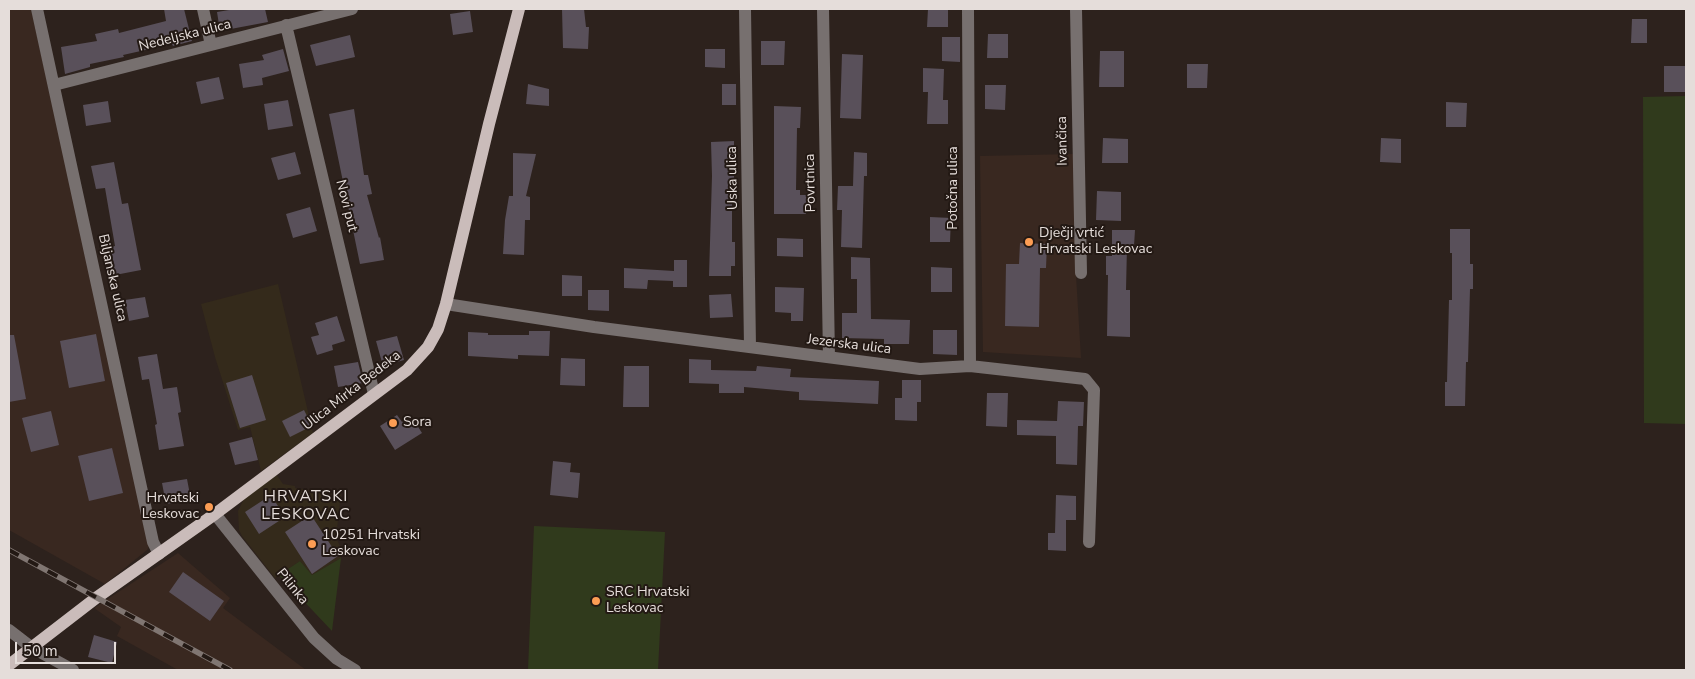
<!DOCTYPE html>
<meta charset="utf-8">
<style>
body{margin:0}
#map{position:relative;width:1695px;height:679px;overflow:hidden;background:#2d221d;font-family:"Nunito Sans",sans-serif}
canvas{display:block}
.frame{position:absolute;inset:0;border:10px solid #e5ddda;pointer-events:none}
.scale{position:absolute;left:15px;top:642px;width:101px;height:22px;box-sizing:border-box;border:2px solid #e5ddda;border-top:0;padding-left:6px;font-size:15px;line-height:18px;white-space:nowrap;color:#e5ddda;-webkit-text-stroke:4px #231914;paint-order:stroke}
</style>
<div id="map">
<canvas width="1695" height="679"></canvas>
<div class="frame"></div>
<div class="scale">50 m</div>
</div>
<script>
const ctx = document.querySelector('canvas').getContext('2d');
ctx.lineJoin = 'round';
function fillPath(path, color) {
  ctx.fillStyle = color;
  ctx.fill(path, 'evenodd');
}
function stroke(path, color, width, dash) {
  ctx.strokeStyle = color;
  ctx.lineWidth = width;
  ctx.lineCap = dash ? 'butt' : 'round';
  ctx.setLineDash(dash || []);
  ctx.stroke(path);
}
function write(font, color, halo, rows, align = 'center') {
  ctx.font = font + ' "Nunito Sans",sans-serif';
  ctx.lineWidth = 4;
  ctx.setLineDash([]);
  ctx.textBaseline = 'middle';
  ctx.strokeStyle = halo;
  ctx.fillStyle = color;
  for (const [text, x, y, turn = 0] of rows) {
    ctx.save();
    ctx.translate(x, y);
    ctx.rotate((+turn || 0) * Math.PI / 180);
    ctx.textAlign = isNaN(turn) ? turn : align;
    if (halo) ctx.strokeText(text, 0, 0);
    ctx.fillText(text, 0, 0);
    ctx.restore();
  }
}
fillPath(new Path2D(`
 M278,284L313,433L261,471L250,427L238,430L215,357L201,304Z
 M276,474L283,484L295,486V488L341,494L336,538L343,552L341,558L312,575L300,561L275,578L242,536L239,530L238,511L244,499Z`), '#342a1b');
fillPath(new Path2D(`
 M9,9H31L150,545L147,550L105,584L9,530Z
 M1074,154L1076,275L1081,358L983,352L980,156Z
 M178,553L230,598L223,608L306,670H178L117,636L121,627L94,608Z`), '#392820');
fillPath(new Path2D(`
 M1686,96V424L1644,423L1643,97Z
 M534,526L665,532L658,670H528Z
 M341,558L332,631L279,575L300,561L312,575Z`), '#303a1c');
fillPath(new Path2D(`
 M164,9H184L192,41L173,46L172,44L123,55L124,57L90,64V67L65,74L61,47L97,41L95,34L118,29L119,33L166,21Z
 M235,9H265L268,22L220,31L217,12Z
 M562,9H584L586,27H589L588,49L563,48Z
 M928,9H948V27H927Z
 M470,11L473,32L453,35L450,14Z
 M1632,19H1647V43H1631Z
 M988,34H1008V58H987Z
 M350,35L355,57L316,66L310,45Z
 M942,37H960V62L942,61Z
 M761,41H785L784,65H761Z
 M283,49L289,71L262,78L263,85L243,88L239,64L264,60L262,55Z
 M705,49H725V68L705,67Z
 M1100,51H1124V87H1099Z
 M842,54L863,55L861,119L840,118Z
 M1187,64H1208L1207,88H1187Z
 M1664,66H1686V92H1664Z
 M923,68L944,69L943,100H948V124H927L928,92H923Z
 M219,77L224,99L201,104L196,82Z
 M528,84L549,89V106L526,104Z
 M722,84H736V105H722Z
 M985,85H1006L1005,110L985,109Z
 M288,100L293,126L268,130L264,104Z
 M108,101L111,122L86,126L83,105Z
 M1446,102L1467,103L1466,127H1446Z
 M774,106L801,107L800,128H797L796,190H800V195H807L806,214H774Z
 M354,109L364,175H368L372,194L367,195L379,238L380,237L384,260L360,264L329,114Z
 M1103,138L1128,139V163H1102Z
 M1381,138L1401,139V163L1380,162Z
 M734,141V198H732V242H735V266H731V276H709L712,176L711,142Z
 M295,152L301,174L278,180L271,158Z
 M854,152L867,153V176H864L862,248L841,247L842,210H837L838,186H853Z
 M513,153L536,154L526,196L530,197V220H525L524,255L503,254L505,220L509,196H513Z
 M114,162L122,204L128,203L141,270L115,275L111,247L115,246L105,188L96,189L91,166Z
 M1097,191L1121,192V221L1096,220Z
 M310,207L317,231L293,238L286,214Z
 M930,217L951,218L950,242H930Z
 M1450,229H1470V264H1473V289H1470L1468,362H1466L1465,406H1445V382H1447L1449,300H1452V253H1450Z
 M1112,230H1135L1134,246H1127L1126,290H1130V337L1107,336L1108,275H1106V256H1112Z
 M777,238L803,239V257L777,256Z
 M1020,243L1047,244L1046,268H1040L1039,327L1005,326L1006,264H1019Z
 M851,257L870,258L871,319L910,320L909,344H884V339L842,338V313H857V279H851Z
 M674,260H687V287H673V281L648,280L647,289L624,288V268L674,271Z
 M931,267L952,268V292H931Z
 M562,275L582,276V296H562Z
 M775,287L804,288L803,321H791V313L775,312Z
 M588,290H609V311L588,310Z
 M731,294L733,317L710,318L709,295Z
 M145,297L149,317L129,321L125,300Z
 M337,316L345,341L332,345L333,350L317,355L311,337L319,335L315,323Z
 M933,330H957V355L933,354Z
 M529,331H550L549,356L518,355V359L468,356V332L488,333V335H529Z
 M96,334L105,381L69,388L60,341Z
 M9,335H14L26,399L9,402Z
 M397,336L404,360L383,366L376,341Z
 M157,354L163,389L177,387L181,412L178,413L184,446L159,450L155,425L157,424L149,379L142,380L138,357Z
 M561,358L585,359V386L560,385Z
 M689,359L711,360V370L756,371L757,366L791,369L790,377L879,381L878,404L799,400V392L744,387V393H719V384L689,383Z
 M358,362L363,383L338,387L334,366Z
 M624,366H649V407H623Z
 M252,375L266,420L240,428L226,383Z
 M902,380H921V402H917V421L895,420V398H902Z
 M987,393H1008L1007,427L986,426Z
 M1058,401L1084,402L1083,426H1078L1077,465L1056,464V436L1017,435V420L1057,421Z
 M304,410L312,426L290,437L282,421Z
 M51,411L59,445L31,452L22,418Z
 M397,415L402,422L411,416L422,433L395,450L380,426Z
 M252,437L258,460L235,465L229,443Z
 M112,448L123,493L89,501L78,456Z
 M553,461L571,463L570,472L580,473L578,498L550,495Z
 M187,479L191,500L166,504L162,483Z
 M271,495L285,517L259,534L245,512Z
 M1056,495L1076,496V520H1066V551L1048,550V533H1055Z
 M311,515L338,556L312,574L285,532Z
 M183,572L224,601L210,621L169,592Z
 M94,635L117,642L112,663L88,657Z`), '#59505a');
stroke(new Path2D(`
 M37,9L153,542L159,554
 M203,9L211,45
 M745,9L750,347
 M823,9L829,357
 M968,9L970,366
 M1076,9L1081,273
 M286,25L374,394
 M54,85L352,9
 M446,304L594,327L920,369L970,366L1085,379L1094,390L1089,542
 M215,514L314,638L337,659L355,670
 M9,630L31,647L73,670`), '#77706f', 12);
stroke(new Path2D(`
 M9,665L96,598L215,514L407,370L428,347L438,329L446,304L489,124L519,9`), '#cabcba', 12);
const rail = new Path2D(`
 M9,550L230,670`);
stroke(rail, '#807672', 5.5);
stroke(rail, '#231914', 4, [11]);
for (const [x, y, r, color] of [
 [1029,242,5,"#fc9d54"],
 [393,423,5,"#fc9d54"],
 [209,507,5,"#fc9d54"],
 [312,544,5,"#fc9d54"],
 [596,601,5,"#fc9d54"]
]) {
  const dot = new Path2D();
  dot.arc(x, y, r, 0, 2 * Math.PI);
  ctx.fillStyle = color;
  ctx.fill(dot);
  stroke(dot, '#231914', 2);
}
write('14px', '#e5ddda', '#231914', [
 ["Nedeljska ulica",185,36,-14],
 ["Ivančica",1063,141,-91],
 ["Uska ulica",733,178,-91],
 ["Povrtnica",811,183,-91],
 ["Potočna ulica",954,188,-90],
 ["Novi put",346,206,76],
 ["Biljanska ulica",112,278,77],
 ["Jezerska ulica",849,345,7],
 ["Ulica Mirka Bedeka",352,391,-38],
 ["Pilinka",292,587,51]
]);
write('14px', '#e5ddda', '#231914', [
 ["Dječji vrtić",1039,234],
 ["Hrvatski Leskovac",1039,250],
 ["Sora",403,423],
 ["Hrvatski",199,499,"right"],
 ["Leskovac",199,515,"right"],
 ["10251 Hrvatski",322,536],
 ["Leskovac",322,552],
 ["SRC Hrvatski",606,593],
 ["Leskovac",606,609]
], 'left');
ctx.letterSpacing = '1px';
write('16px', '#e5ddda', '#231914', [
 ["HRVATSKI",306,497],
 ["LESKOVAC",306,515]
]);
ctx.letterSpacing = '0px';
</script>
